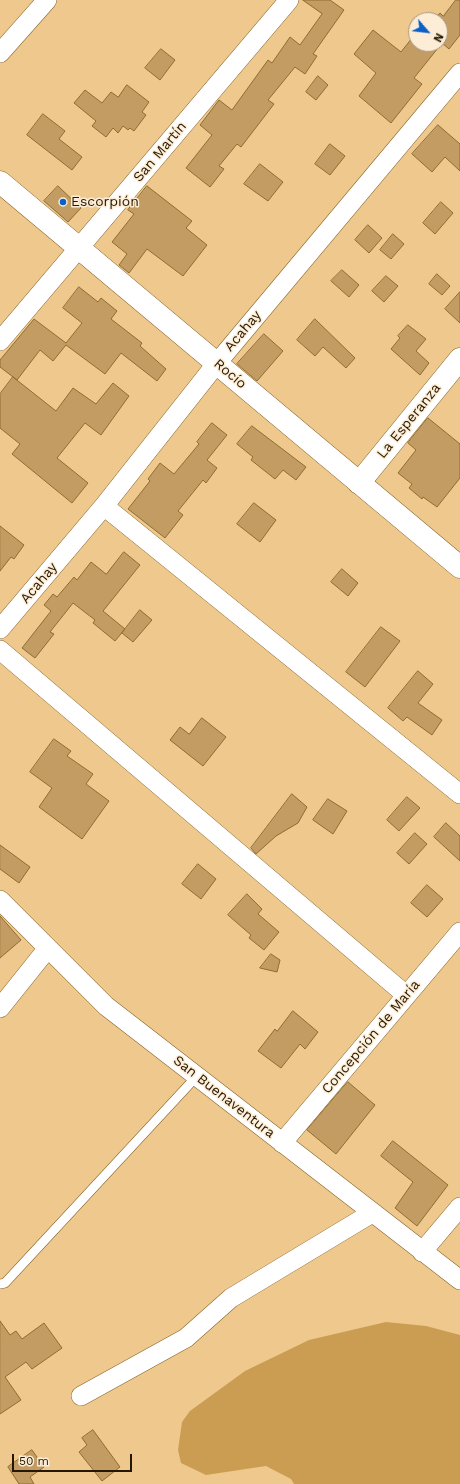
<!DOCTYPE html>
<meta charset="utf-8">
<style>
body{margin:0}
#map{position:relative;width:460px;height:1484px;overflow:hidden;background:#efc88d;font-family:"Work Sans",sans-serif}
canvas{display:block}
.north{position:absolute;left:408px;top:12px;width:40px;height:40px;box-sizing:border-box;background:#fdedd6;border:1px solid #a79781;border-radius:50%;rotate:118deg;font-size:11px;font-weight:700;line-height:16px;text-align:center;color:#251701}
.north::after{content:'';display:block;margin:auto;width:14px;height:18px;background:#0a60c9;clip-path:polygon(50% 0,100% 100%,50% 72%,0 100%)}
.scale{position:absolute;left:12px;top:1454px;width:120px;height:18px;box-sizing:border-box;border:2px solid #251701;border-top:0;padding-left:5px;font-size:12px;line-height:14px;white-space:nowrap;color:#251701;-webkit-text-stroke:3px #fdedd6;paint-order:stroke}
</style>
<div id="map">
<canvas width="460" height="1484"></canvas>
<div class="north">N</div>
<div class="scale">50 m</div>
</div>
<script>
const ctx = document.querySelector('canvas').getContext('2d');
ctx.lineJoin = 'round';
function fillPath(path, color) {
  ctx.fillStyle = color;
  ctx.fill(path, 'evenodd');
}
function stroke(path, color, width, dash) {
  ctx.strokeStyle = color;
  ctx.lineWidth = width;
  ctx.lineCap = dash ? 'butt' : 'round';
  ctx.setLineDash(dash || []);
  ctx.stroke(path);
}
function write(font, color, halo, rows, align = 'center') {
  ctx.font = font + ' "Work Sans",sans-serif';
  ctx.lineWidth = 3;
  ctx.setLineDash([]);
  ctx.textBaseline = 'middle';
  ctx.strokeStyle = halo;
  ctx.fillStyle = color;
  for (const [text, x, y, turn = 0] of rows) {
    ctx.save();
    ctx.translate(x, y);
    ctx.rotate((+turn || 0) * Math.PI / 180);
    ctx.textAlign = isNaN(turn) ? turn : align;
    if (halo) ctx.strokeText(text, 0, 0);
    ctx.fillText(text, 0, 0);
    ctx.restore();
  }
}
fillPath(new Path2D(`
 M386,1322L426,1326L460,1335V1484H294L291,1479L266,1466L206,1475L181,1463L178,1450L182,1422L190,1411L245,1371L309,1340Z`), '#ca9d53');
const building = new Path2D(`
 M303,0H330L344,10L313,54L317,56L305,74L295,67L268,100L274,104L241,147L237,144L219,166L224,169L210,187L186,168L212,135L200,125L219,100L232,110L268,60L272,63L290,37L300,45L322,14Z
 M456,0H460V35L449,49L442,43L414,78L422,84L391,123L359,96L376,73L354,54L373,30L401,52L416,33V44H440V20H434L440,13L443,16Z
 M161,49L175,60L160,80L145,68Z
 M318,76L328,85L316,100L306,92Z
 M127,85L149,102L142,112L146,115L134,131L130,128L128,130L123,126L118,133L113,128L106,137L92,126L96,121L74,103L85,90L102,103L111,92L118,97Z
 M43,114L65,131L59,139L82,157L72,170L27,135Z
 M438,125L460,144V171L445,157L432,172L412,154Z
 M330,144L345,156L330,175L315,164Z
 M260,164L283,182L268,201L244,184Z
 M58,186L81,208L68,222L44,201Z
 M147,186L192,221L186,228L207,245L183,276L147,249L129,273L119,265L127,254L112,242L134,214L128,210Z
 M441,202L453,213L435,234L423,223Z
 M368,225L382,238L369,253L355,240Z
 M393,234L404,244L391,259L380,250Z
 M342,270L359,285L349,297L331,281Z
 M437,274L450,286L442,295L429,284Z
 M386,276L398,286L384,302L372,291Z
 M79,287L98,302L101,298L117,311L111,319L142,343L140,346L166,369L157,381L121,353L105,374L66,345L53,361L40,350L17,380L0,367V360L34,319L66,343L82,323L63,308Z
 M460,292V323L445,309Z
 M315,319L355,358L346,368L323,347L315,356L297,340Z
 M408,325L426,339L416,351L429,363L420,375L391,349L400,338L398,336Z
 M264,334L283,351L257,381L237,364Z
 M13,377L56,411L73,388L96,404L113,383L129,396L101,435L85,423L57,458L88,483L72,503L12,454L20,444L0,428V394Z
 M428,418L460,444V478L437,507L423,497L422,499L409,488L412,484L398,473L416,450L408,443Z
 M212,423L227,435L207,460L217,468L206,483L203,480L178,511L183,515L165,538L128,509L150,481L148,479L160,463L174,474L199,444L197,442Z
 M252,426L306,467L296,480L283,470L275,479L251,460L253,457L237,444Z
 M254,503L276,520L260,542L237,524Z
 M0,526L24,545L14,559L11,557L0,571Z
 M124,552L140,565L103,611L125,629L115,641L93,623L95,620L73,603L50,632L54,634L35,658L22,648L51,611L44,605L53,594L57,597L74,577L77,580L91,562L106,574Z
 M342,569L358,583L348,596L331,582Z
 M140,610L152,620L133,642L122,633Z
 M381,627L400,641L365,687L346,672Z
 M418,671L433,684L418,703L442,720L432,735L407,717L403,721L388,708Z
 M202,718L226,737L203,766L170,740L180,727L189,734Z
 M54,739L71,751L67,756L93,774L86,784L109,801L82,839L39,807L52,788L30,772Z
 M292,794L307,807L298,823L276,836L256,854L251,848Z
 M407,797L420,808L399,831L387,820Z
 M328,799L347,811L333,834L313,820Z
 M446,823L460,836V861L434,837Z
 M415,833L427,844L409,864L397,853Z
 M0,845L30,867L19,883L0,869Z
 M198,864L216,879L201,899L182,884Z
 M427,885L443,899L427,917L411,903Z
 M247,894L262,909L258,914L279,932L264,950L249,938L251,935L228,915Z
 M0,916L21,940L0,958Z
 M271,954L280,960L277,972L260,968Z
 M293,1011L318,1032L305,1049L300,1044L281,1068L258,1051L275,1029L277,1031Z
 M348,1082L375,1105L336,1154L307,1130Z
 M393,1141L448,1185L417,1226L395,1208L413,1182L381,1156Z
 M0,1321L10,1335L16,1331L22,1339L44,1323L62,1348L32,1369L26,1362L5,1377L21,1400L0,1414Z
 M93,1430L120,1467L102,1481L79,1452L87,1445L82,1438Z
 M32,1450L44,1467L30,1477L34,1484H19L8,1467Z`);
fillPath(building, '#c29c62');
stroke(building, '#8f6c31', 1);
const service = new Path2D(`
 M0,1284L5,1283L197,1076`);
const minor = new Path2D(`
 M0,53L47,0
 M0,341L289,0
 M104,506L460,794
 M0,629L104,506L217,363L460,73
 M0,650L406,995
 M0,900L106,1006L460,1280
 M0,1008L48,948
 M282,1143L460,932
 M422,1252L460,1207
 M81,1396L186,1338L231,1298L372,1213`);
const tertiary = new Path2D(`
 M359,483L460,359`);
const secondary = new Path2D(`
 M0,182L460,567`);
stroke(service, '#876429', 10);
stroke(minor, '#876429', 20);
stroke(tertiary, '#876429', 23);
stroke(secondary, '#876429', 23);
stroke(service, '#fff', 9);
stroke(minor, '#fff', 19);
stroke(tertiary, '#fff', 22);
stroke(secondary, '#fff', 22);
for (const [x, y, r, color] of [
 [63,202,4,"#0a60c9"]
]) {
  const dot = new Path2D();
  dot.arc(x, y, r, 0, 2 * Math.PI);
  ctx.fillStyle = color;
  ctx.fill(dot);
  stroke(dot, '#fdedd6', 1.5);
}
write('14px', '#251701', '#fdedd6', [
 ["San Martín",160,152,-50],
 ["Acahay",243,331,-50],
 ["Rocío",230,374,40],
 ["La Esperanza",409,421,-51],
 ["Acahay",39,583,-50],
 ["Concepción de María",371,1037,-50],
 ["San Buenaventura",224,1097,38]
]);
write('14px', '#251701', '#fdedd6', [
 ["Escorpión",71,202]
], 'left');
</script>
